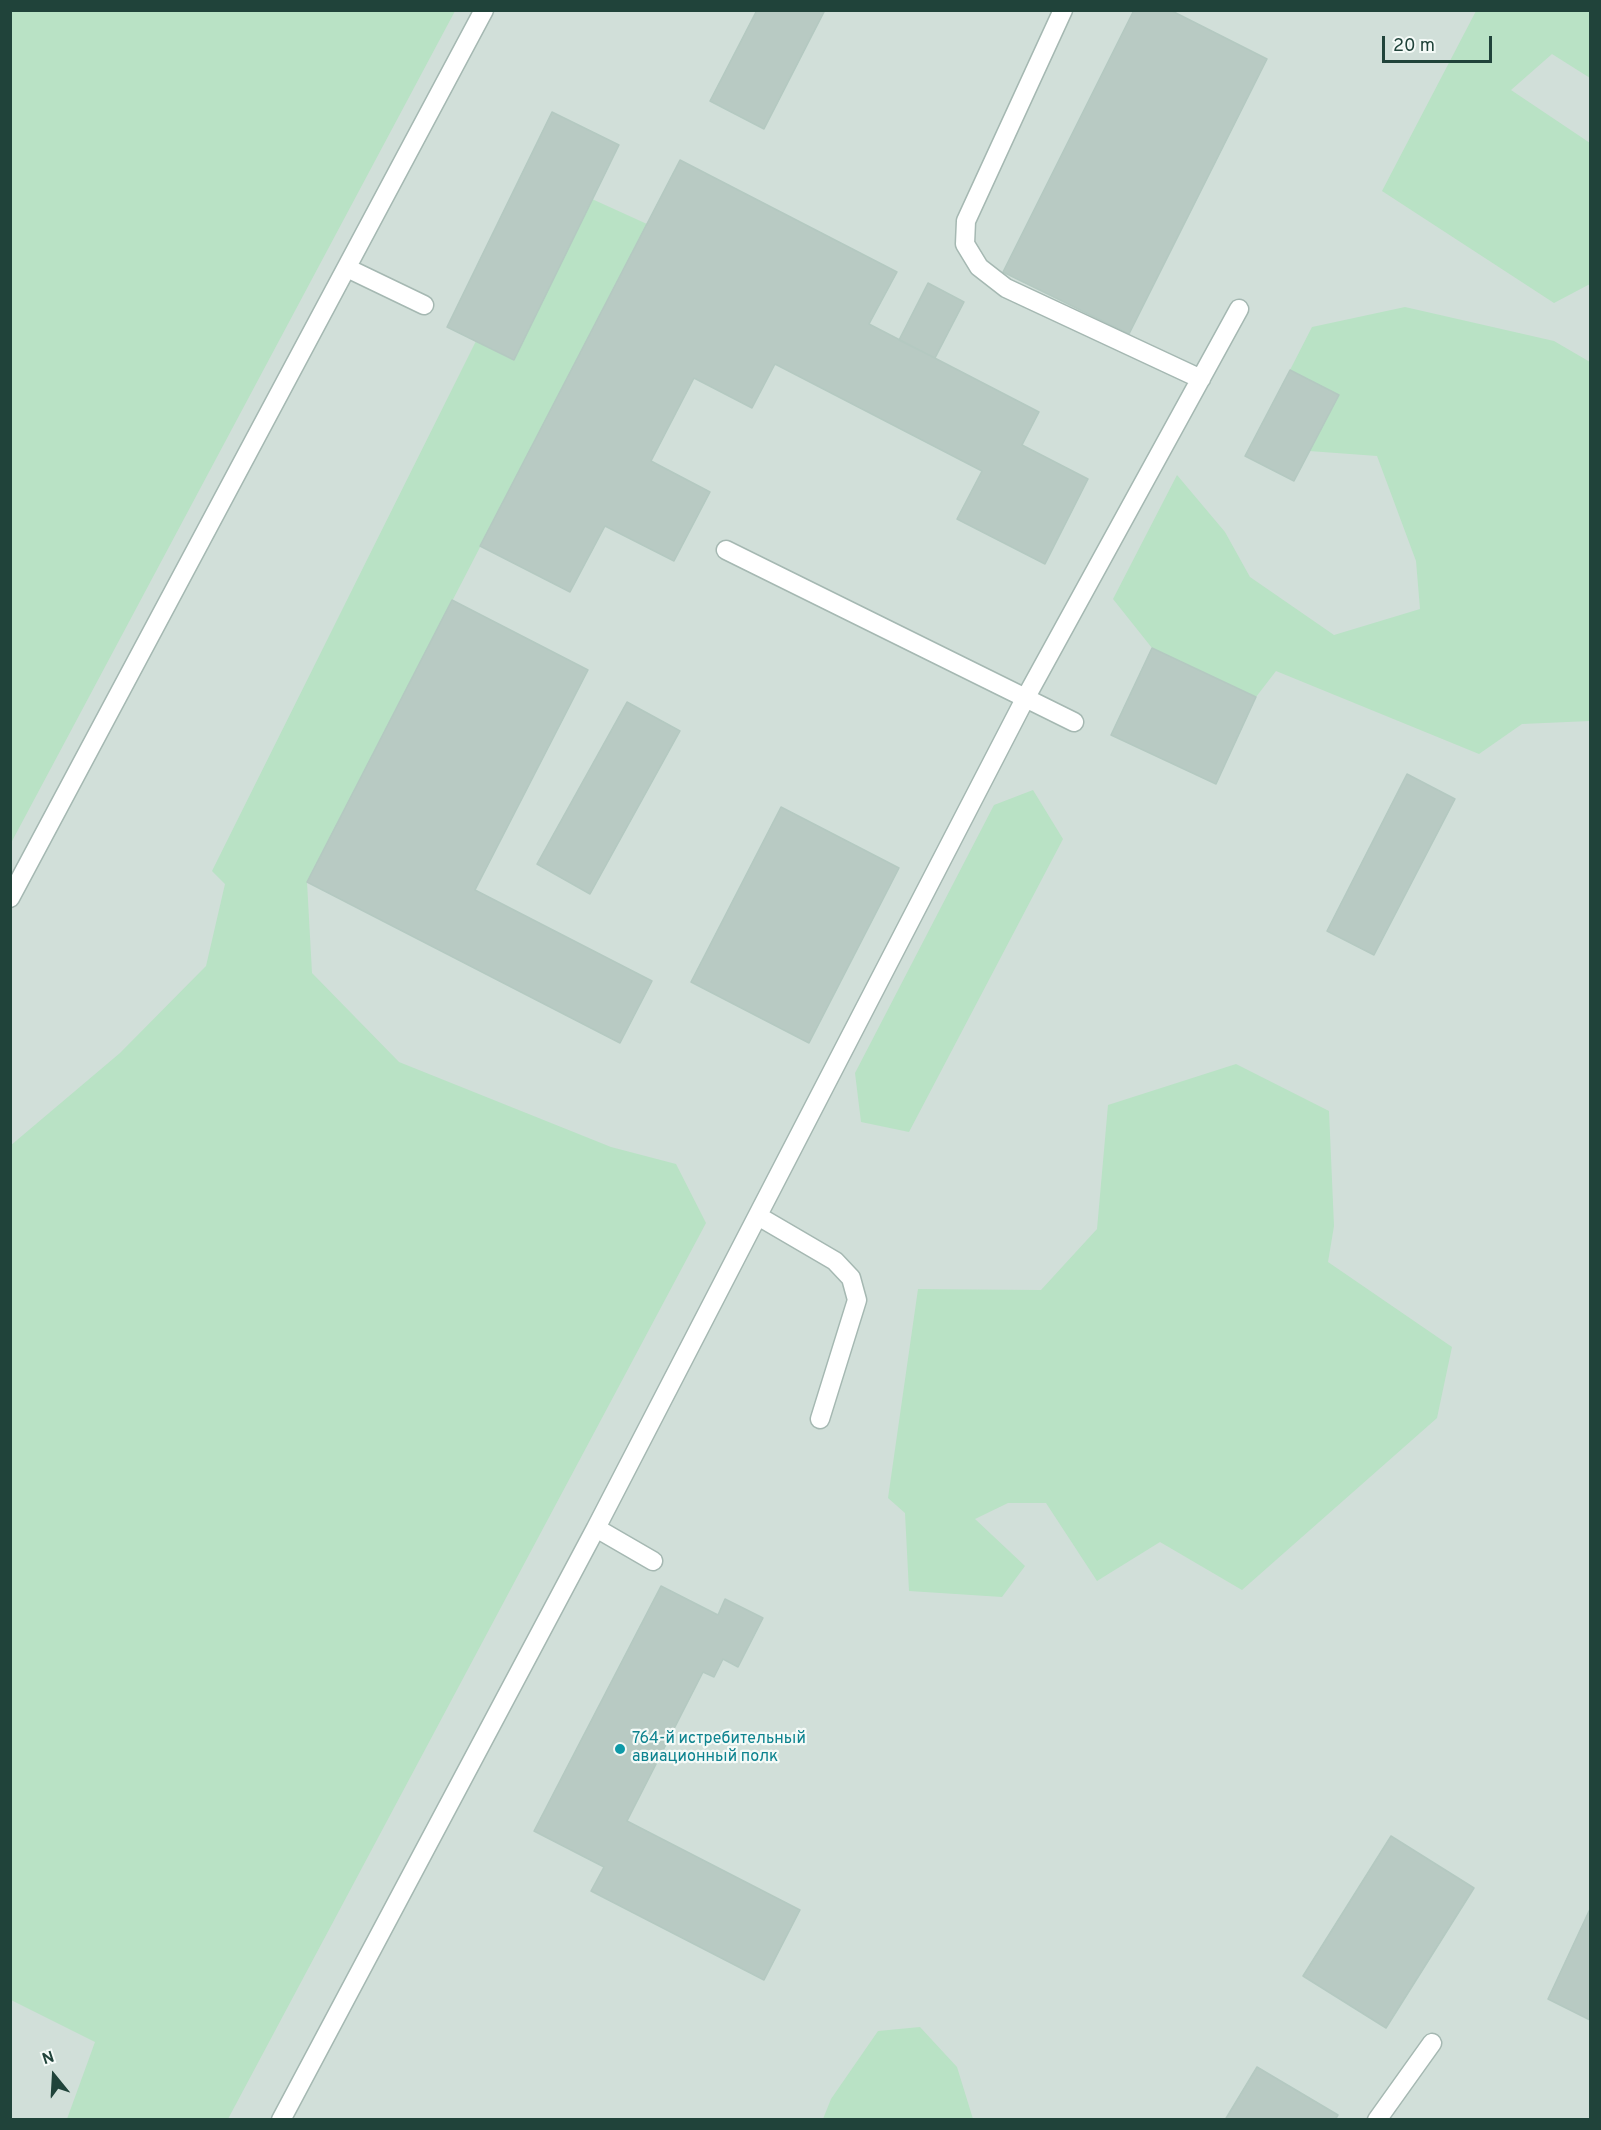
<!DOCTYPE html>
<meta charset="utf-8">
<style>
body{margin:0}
#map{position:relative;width:1601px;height:2130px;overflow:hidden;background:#e3efea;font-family:Overpass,sans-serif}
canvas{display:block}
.frame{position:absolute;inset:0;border:12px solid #20433a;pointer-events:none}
.north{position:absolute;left:24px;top:2046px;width:60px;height:60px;-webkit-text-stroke:4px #f4faf7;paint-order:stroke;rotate:342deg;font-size:16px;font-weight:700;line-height:24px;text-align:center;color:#20433a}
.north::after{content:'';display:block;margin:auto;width:21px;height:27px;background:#20433a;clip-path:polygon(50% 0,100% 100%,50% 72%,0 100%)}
.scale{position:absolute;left:1382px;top:36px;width:110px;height:27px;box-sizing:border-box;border:3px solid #20433a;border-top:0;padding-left:8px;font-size:18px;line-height:21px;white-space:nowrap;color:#20433a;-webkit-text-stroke:4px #f4faf7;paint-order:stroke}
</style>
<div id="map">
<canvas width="1601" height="2130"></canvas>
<div class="frame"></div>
<div class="north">N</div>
<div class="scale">20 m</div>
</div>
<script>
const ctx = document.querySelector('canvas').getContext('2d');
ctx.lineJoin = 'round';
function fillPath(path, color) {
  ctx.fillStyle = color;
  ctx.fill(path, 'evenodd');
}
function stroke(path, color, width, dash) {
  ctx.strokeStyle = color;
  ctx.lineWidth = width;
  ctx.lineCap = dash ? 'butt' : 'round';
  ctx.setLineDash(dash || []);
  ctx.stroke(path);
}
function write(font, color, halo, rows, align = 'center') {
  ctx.font = font + ' Overpass,sans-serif';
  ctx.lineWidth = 4.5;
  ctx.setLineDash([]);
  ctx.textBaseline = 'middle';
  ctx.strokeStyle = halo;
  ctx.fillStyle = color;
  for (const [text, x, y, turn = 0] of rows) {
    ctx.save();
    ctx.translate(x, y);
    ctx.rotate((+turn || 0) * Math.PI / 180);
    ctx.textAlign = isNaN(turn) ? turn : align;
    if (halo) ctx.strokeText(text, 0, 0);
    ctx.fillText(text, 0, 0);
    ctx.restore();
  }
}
fillPath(new Path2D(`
 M11,11H1590V2119L11,2120Z`), '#d1dfd9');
fillPath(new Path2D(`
 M11,10L455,11L11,843L10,11Z
 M1476,11H1590V78L1552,54L1511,90L1590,143V284L1554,303L1382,191Z
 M592,199L647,224L307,882L312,973L399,1062L611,1147L676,1164L706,1223L228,2119H67L95,2042L11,2000L10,1146L120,1053L206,966L225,884L212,871L476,341L514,359Z
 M1405,307L1554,341L1590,362V721L1522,724L1479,754L1276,671L1256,697L1152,648L1113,599L1177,475L1225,532L1250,577L1334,635L1420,609L1416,561L1377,456L1309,451L1339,395L1290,370L1312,327Z
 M1033,790L1063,839L909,1132L861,1122L855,1073L994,805Z
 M1236,1064L1329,1111L1334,1226L1328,1262L1452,1347L1437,1418L1242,1590L1160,1542L1097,1581L1046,1503H1008L975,1519L1025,1566L1002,1597L909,1591L905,1513L888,1498L918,1289L1041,1290L1097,1229L1108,1105Z
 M920,2027L957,2067L973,2119H823L831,2099L878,2031Z`), '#b9e2c5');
const building = new Path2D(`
 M757,10H825L764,129L710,101Z
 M1134,10H1170L1267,59L1129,334L1003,272Z
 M552,112L619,145L514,360L447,327Z
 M680,160L897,272L869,324L1039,412L1022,445L1088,479L1045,564L957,519L982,471L775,364L752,408L694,378L651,461L710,492L674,561L605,526L570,592L480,546Z
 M928,283L964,302L935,358L899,340Z
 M1290,370L1339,395L1294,481L1245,456Z
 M452,600L588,670L475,890L652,981L620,1043L307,882Z
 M1152,648L1256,697L1216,784L1111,735Z
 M627,702L680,731L590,894L537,864Z
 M1407,774L1455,799L1374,955L1327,931Z
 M781,807L899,868L809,1043L691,982Z
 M661,1586L718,1615L725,1599L763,1618L738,1667L723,1659L714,1677L703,1672L627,1821L800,1910L764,1980L591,1891L604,1867L534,1831Z
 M1391,1836L1474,1888L1386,2028L1303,1976Z
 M1590,1909V2020L1548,1999Z
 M1257,2067L1338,2115L1335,2120H1225Z`);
fillPath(building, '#b8cac3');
stroke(building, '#b4c9c1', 1.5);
const minor = new Path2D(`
 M1063,10L966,221L965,244L979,267L1006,288L1201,379
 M347,268L424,305
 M726,550L1074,722
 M10,898L484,10
 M758,1216L835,1261L851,1278L857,1300L820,1419
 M596,1528L1026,697L1239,309
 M281,2120L596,1528L653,1561
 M1377,2120L1432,2043`);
stroke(minor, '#a5b8b2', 21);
stroke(minor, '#fff', 18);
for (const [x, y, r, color] of [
 [620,1749,6,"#0f9aa8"]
]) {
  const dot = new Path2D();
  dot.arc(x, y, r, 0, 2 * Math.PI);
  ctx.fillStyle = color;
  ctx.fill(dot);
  stroke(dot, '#f4faf7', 2);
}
write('16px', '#0d838f', '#f4faf7', [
 ["764-й истребительный",632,1740],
 ["авиационный полк",632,1758]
], 'left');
</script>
